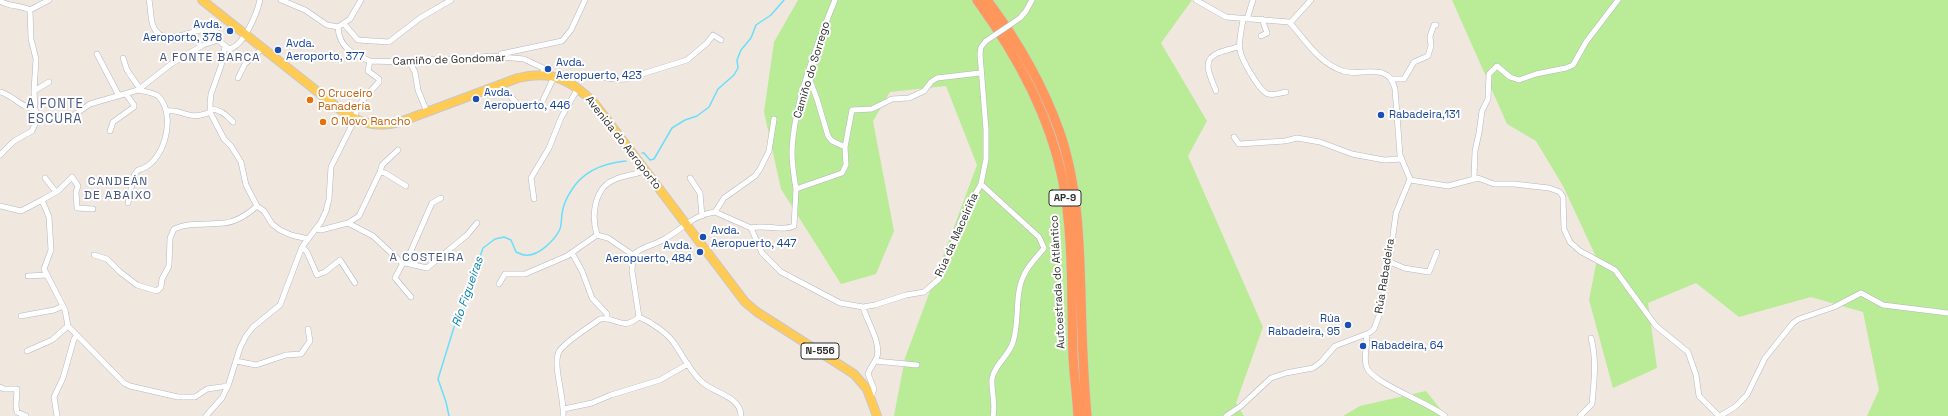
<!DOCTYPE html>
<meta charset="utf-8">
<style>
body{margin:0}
canvas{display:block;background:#f0e7df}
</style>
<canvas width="1948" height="416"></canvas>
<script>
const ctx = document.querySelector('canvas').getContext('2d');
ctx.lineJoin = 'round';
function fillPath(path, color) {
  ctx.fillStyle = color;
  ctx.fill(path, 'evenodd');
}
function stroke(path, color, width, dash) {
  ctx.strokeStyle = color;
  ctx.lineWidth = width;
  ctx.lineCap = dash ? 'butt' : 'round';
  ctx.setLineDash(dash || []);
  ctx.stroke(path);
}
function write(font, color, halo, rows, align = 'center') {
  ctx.font = font + ' "Space Grotesk",sans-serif';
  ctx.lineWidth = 4;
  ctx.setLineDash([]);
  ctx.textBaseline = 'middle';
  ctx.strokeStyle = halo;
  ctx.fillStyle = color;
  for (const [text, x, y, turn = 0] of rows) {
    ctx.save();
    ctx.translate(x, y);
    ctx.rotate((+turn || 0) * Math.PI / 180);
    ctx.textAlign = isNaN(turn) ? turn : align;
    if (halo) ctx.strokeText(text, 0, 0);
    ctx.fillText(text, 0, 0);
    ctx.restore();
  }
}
fillPath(new Path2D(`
 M798,0H1192L1161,43L1207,121L1188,156L1263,327L1236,403L1244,416H894L905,358L977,165L946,86L890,92L873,121L894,231L876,274L841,284L781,189L764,112L774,42Z
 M1452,0H1948V416H1867L1879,390L1863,312L1811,297L1739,317L1696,283L1648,303L1657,368L1613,388L1589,300L1597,259L1563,186L1536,141L1507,124Z
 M1426,391L1446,416H1343L1360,406Z`), '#baeb97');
stroke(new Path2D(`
 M642,153H644L650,160L654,159L672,128L685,120L697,116L709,107L718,89L734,75L738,68L737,60L741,50L751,38L756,25L771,15L784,0
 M449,416L446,402L438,379L455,324L464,308L468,291L483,248L495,239L504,237L511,240L516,252C519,253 522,255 525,255C538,257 555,240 560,229C562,224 561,219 562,214C563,206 567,197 571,191C583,171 604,163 626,161`), '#69dffb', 1.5);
const street = new Path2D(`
 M149,0C151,8 150,21 154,28C167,53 201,19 218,33L220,38L218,40
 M281,0L305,10L327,25L338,27L350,19L361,0
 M1196,0L1226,17L1289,22C1306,40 1317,62 1343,71C1362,77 1389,61 1395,89L1400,155L1410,179L1396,213L1388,271L1380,313L1374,329L1369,333L1335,346L1321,362L1313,368L1286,373L1271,378L1241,406L1226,416
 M0,1C9,7 21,5 30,10
 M30,10L31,39L36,59L34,91L35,109L38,117
 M30,10L49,0
 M1020,18L1026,11L1032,0
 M1243,19C1242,28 1238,43 1240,50C1241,59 1260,92 1268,94C1274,96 1280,93 1286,92
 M1247,19L1253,0
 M1290,23L1311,0
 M344,24L358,40L389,42L420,18L451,0
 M1261,36L1267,33L1262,19
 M218,40L229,49C244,46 257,13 260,0
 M225,47L221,66L211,94L210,104L211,114L224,139L231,146L241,162L246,185L257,206L264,211L272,224L280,230L291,235L308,239
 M97,54L119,96
 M501,54L562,41L571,30L585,0
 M123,58L127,70L140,89
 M370,61L405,62L417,60L465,59L490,56L524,59L543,68L544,75
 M409,61L415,72L418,90L427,112
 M808,75L817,99L828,136L832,141L845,147
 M238,78L245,64L263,48
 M1392,79H1404L1414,62L1428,56L1431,46L1430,36L1434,25H1436
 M569,82C579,68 612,82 626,79L687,60L707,43L713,35L721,40
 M500,85L516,102
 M34,91L49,82
 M1216,91C1211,77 1200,60 1218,53C1225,50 1233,49 1240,46
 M0,92C13,95 21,108 35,109
 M543,100L554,77
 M210,109C220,109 227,115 233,122
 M167,111C182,108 188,122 210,112
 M110,131L113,122L134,107V105L126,94
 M1234,137L1239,144L1285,141L1297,138L1320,142L1352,154L1384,160L1402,159
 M0,155L14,141L32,131L38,117L62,120L71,117L90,104L138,90L171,64L203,45L218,40
 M380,172L382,165L398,150
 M1474,177L1475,151L1479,133L1482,111L1488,99L1489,74L1497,66L1510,77L1519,80L1536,74L1566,68L1573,65L1586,42L1618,0
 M45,178L56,192
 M690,178L700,193L702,216
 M1410,180L1448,186L1478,178L1494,184H1514L1549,188L1560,192L1563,197L1564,229L1570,242L1580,251L1615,270L1656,326L1688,352L1696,375L1699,396L1719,416
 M981,184L1039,237L1044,248C1038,256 1028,265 1024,275C1014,295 1020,321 1013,342C1009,356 994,365 992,379C991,391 996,404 993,416
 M796,189C794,177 792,165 792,153C793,105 817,44 835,0
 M534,199L531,178L549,148L561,118L578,88
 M42,200L58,191L72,177L78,186L76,192L77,208L93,209
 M128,203L134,175L138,170C164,165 177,116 159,97C154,92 145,92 138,90
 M0,206L21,211L42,200L49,217L51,250L44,269L65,310L68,326L124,383L130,386L178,397H195L207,389L228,386
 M715,212L724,198L755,176L760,169L769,151L774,119
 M348,223L359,216L380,172L385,173L406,186
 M751,228C765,224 782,232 794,226L796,189L842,173L846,165L845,147L852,110L872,109L892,99L909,98L924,91L931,82L937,78L980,73
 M316,229L321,230L348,223L373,236L401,262L427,268L467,235L477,223
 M597,235C591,215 594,187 616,179C625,175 636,175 646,170
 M302,247L307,252L317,275L325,272L340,260L355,283
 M572,253L582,271L592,298L607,314V319
 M94,255L107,259L120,272L137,285L157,291L161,287L162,279L169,266L170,238L174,229C189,222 208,225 224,223C236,222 248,214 257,206
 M406,262L432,203L441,198
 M1390,262L1404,268L1429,272L1437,252
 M403,263L395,278L411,297
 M28,276L46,275
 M499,284L505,274H525L567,256L597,235L608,238L633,255
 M863,307C867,322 881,341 877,357C875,363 870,367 868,374L874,389L871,397
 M21,316L54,310L63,306
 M639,317C651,322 666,332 674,343C683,356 691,373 703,383C715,393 741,397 741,416
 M1366,335C1369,345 1362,357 1367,368C1373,383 1431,404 1445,416
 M27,351L52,340L68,326
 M236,361L256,365L286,355L301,354L310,341L308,329
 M875,361L917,365
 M0,387L4,389H17L16,406L17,412L26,416
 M564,409L592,403L611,395L660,380L688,364
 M57,416L54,397L63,378L74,339L77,336
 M206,416L222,398L228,386L240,348L246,336L253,327L280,305L302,247L321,222L326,211L329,199L331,167L355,119C355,105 370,92 379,82V79L368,71L370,61C353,54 339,48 338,27
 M563,416C565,398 551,362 560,350C569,339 588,328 600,319C617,316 621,332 639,317L632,271L633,255C642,246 656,245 666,238C684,228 693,215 715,212L751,228L762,253L781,272L840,303L863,307L875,305L906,295L924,292L939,279L945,267L962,218L981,184L986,159V130L980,54L981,47L986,41
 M1580,416L1592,404C1594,382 1597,360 1591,338
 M1720,416L1735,407L1747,395L1765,358L1793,323L1799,319L1834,307L1861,293L1883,305L1948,313`);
const primary = new Path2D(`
 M202,0L342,111C360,124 379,128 400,122L518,78C552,70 572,80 595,104L745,302L757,312L854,374L867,389L877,416`);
const highway = new Path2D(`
 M977,0C1014,51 1049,114 1062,177C1074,236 1071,296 1073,355C1074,376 1077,396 1078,416
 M987,0C1017,40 1042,83 1059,130C1084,200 1079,282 1083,355C1084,376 1085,396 1087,416`);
stroke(street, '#b3b7c2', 6);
stroke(primary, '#c8c8c8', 10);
stroke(highway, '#c8c8c8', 10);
stroke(street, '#fff', 5);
stroke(primary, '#ffcb55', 8);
stroke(highway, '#ff965b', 9);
const streetBridge = new Path2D(`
 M986,41L1020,18`);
stroke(streetBridge, '#b3b7c2', 6, []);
stroke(streetBridge, '#fff', 5);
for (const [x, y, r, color] of [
 [230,31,4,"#1a4fb4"],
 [278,50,4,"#1a4fb4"],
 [548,69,4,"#1a4fb4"],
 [476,99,4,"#1a4fb4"],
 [310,100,4,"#e8710a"],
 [1381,115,4,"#1a4fb4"],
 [323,122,4,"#e8710a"],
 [703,237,4,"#1a4fb4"],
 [700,252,4,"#1a4fb4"],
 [1348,325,4,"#1a4fb4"],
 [1363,346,4,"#1a4fb4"]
]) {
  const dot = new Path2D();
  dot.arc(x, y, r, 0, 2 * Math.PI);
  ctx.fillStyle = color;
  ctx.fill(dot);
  stroke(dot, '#fff', 1.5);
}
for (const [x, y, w] of [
 [1065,198,32],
 [820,351,38]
]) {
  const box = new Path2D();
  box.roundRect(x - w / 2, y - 8, w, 16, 3);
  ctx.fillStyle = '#fff';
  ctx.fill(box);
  stroke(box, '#2d2d2d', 1);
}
write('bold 10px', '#2d2d2d', null, [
 ["AP-9",1065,198],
 ["N-556",820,351]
]);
write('11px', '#164399', '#fff', [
 ["Avda.",222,25,"right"],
 ["Aeroporto, 378",222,38,"right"],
 ["Avda.",286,44],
 ["Aeroporto, 377",286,57],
 ["Avda.",556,63],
 ["Aeropuerto, 423",556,76],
 ["Avda.",484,93],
 ["Aeropuerto, 446",484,106],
 ["Rabadeira,131",1389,115],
 ["Avda.",711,231],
 ["Aeropuerto, 447",711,244],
 ["Avda.",692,246,"right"],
 ["Aeropuerto, 484",692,259,"right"],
 ["Rúa",1340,319,"right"],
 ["Rabadeira, 95",1340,332,"right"],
 ["Rabadeira, 64",1371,346]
], 'left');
write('11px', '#2d2d2d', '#fff', [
 ["Camiño de Gondomar",449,60,-2],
 ["Camiño do Sorrego",812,70,-73],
 ["Avenida do Aeroporto",623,143,52],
 ["Rúa da Maceiriña",957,235,-66],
 ["Rúa Rabadeira",1385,276,-81],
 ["Autoestrada do Atlántico",1058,282,-93]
]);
write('11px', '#c56008', '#fff', [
 ["O Cruceiro",318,94],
 ["Panadería",318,107],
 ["O Novo Rancho",331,122]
], 'left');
ctx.letterSpacing = '1px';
write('12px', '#485784', '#fff', [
 ["A FONTE BARCA",210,58],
 ["CANDEÁN",118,182],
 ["DE ABAIXO",118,196],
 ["A COSTEIRA",427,258]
]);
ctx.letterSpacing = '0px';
write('italic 12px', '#007faf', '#fff', [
 ["Río Figueiras",468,292,-71]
]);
ctx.letterSpacing = '1px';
write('13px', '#485784', '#fff', [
 ["A FONTE",55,104],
 ["ESCURA",55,119]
]);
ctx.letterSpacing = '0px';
</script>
